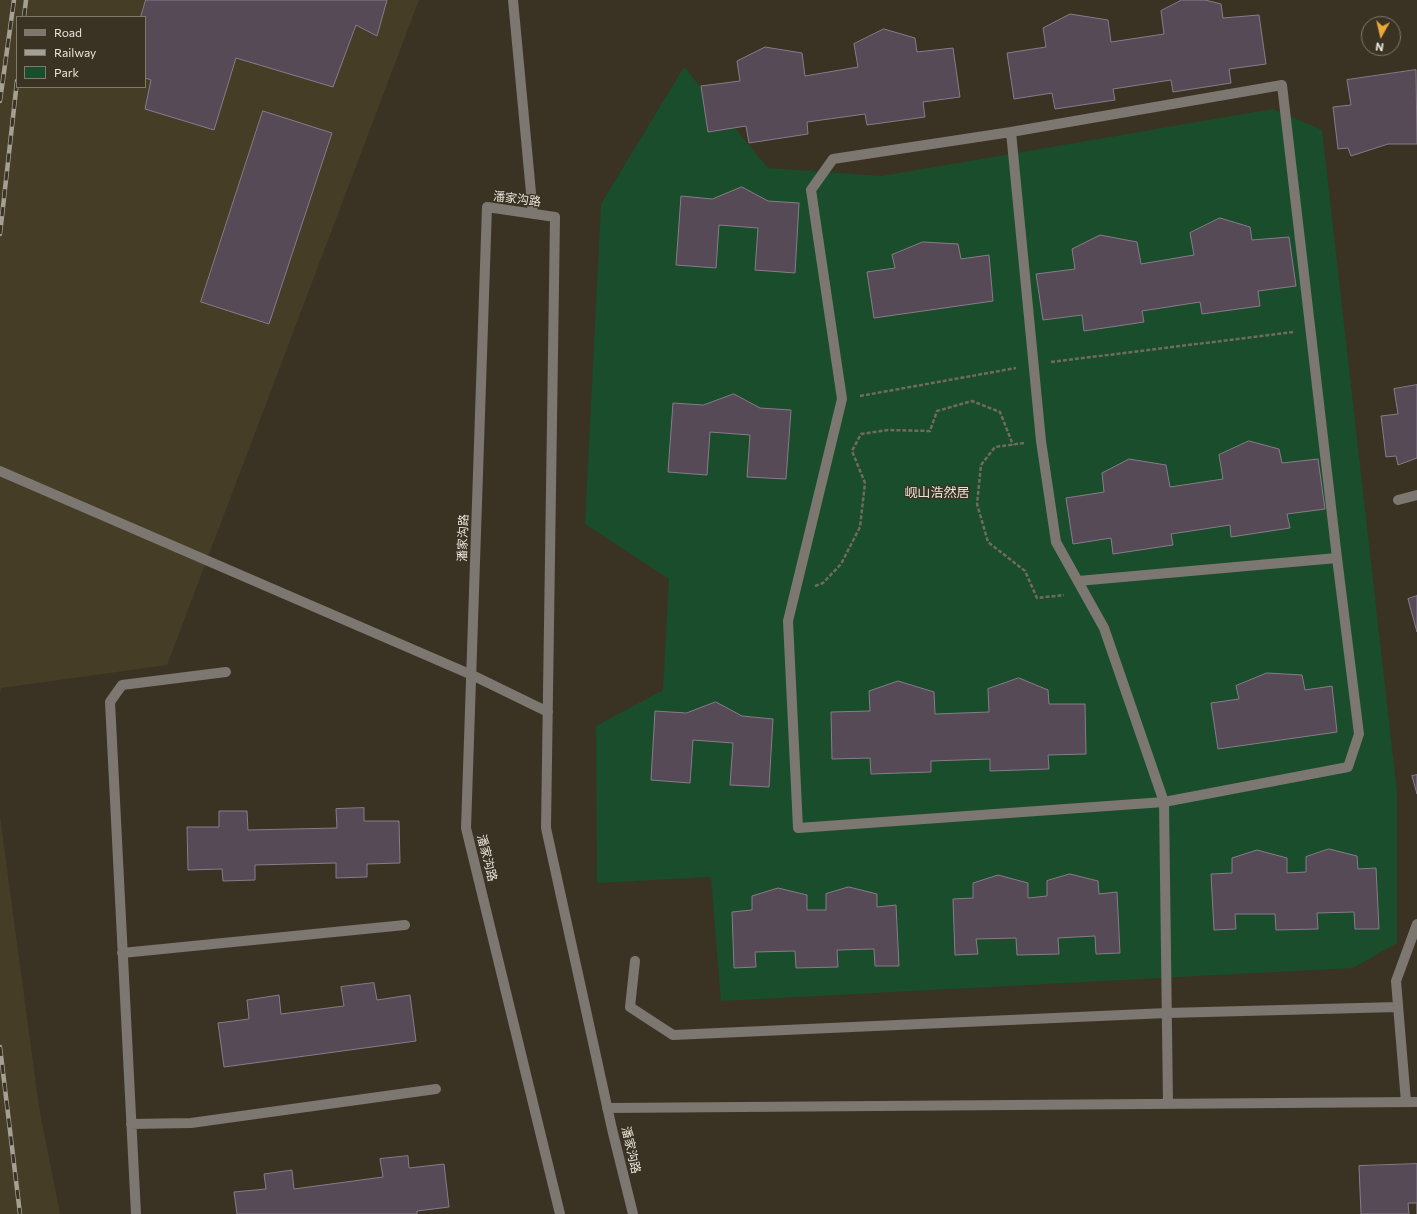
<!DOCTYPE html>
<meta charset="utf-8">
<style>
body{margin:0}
#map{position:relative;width:1417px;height:1214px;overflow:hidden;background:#3a3324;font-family:Commissioner,sans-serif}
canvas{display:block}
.legend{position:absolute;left:16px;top:16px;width:130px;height:72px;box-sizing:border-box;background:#3a3324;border:1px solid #807a6d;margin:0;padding:5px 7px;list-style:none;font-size:12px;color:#e9e5db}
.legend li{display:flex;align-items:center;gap:8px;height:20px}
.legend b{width:20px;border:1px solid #807a6d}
.north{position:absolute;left:1361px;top:16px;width:40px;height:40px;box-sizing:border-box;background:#3a3324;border:1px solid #807a6d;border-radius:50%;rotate:188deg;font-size:11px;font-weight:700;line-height:16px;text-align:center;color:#e9e5db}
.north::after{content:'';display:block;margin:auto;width:14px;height:18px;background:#eca93a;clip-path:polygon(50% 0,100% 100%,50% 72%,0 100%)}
</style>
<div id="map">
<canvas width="1417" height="1214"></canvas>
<ul class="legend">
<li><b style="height:5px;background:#7c7770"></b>Road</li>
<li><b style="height:5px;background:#a5a094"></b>Railway</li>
<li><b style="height:11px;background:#194d2c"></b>Park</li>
</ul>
<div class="north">N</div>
</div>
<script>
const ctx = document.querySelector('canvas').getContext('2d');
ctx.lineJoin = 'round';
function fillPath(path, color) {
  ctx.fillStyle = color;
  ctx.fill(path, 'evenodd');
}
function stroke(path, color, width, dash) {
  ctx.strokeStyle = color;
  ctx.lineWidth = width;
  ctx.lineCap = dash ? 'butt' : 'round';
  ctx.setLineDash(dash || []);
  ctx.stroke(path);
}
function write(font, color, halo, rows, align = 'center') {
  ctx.font = font + ' Commissioner,"Noto Sans SC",sans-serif';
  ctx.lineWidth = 3;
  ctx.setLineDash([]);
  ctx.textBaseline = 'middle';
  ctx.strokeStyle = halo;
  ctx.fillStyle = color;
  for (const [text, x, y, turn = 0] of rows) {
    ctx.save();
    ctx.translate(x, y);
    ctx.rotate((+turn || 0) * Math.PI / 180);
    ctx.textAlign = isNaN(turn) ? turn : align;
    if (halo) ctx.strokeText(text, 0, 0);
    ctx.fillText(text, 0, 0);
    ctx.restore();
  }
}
fillPath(new Path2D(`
 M0,0H419L167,665L1,688L0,693ZM17,17H145V87H17Z
 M0,817L39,1107L60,1214H0Z`), '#463d27');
fillPath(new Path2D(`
 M684,67L768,168L882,176L1273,109L1322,130L1397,792V943L1353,968L721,1001L711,877L597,883L596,726L663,690L669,579L585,524L601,204Z`), '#194d2c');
const building = new Path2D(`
 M146,0H387L377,36L356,25L333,87L236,58L214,130L145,109L151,80L145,78V17H141Z
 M1182,0H1205L1221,4L1223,18L1259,15L1266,64L1229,69L1231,83L1173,92L1171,80L1113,89L1115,100L1055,109L1052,93L1014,99L1007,53L1046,47L1043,28L1070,14L1108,20L1111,42L1164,34L1161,11Z
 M884,29L915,38L917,52L953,48L960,97L923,102L925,117L867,125L865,114L807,122L808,134L749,143L746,126L708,132L701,86L740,81L737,61L765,47L802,53L805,76L858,67L854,44Z
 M1416,70L1417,144H1388L1351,156L1348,148L1338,149L1333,107L1351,105L1347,80Z
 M263,111L332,133L269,324L201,302Z
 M742,187L768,201L799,203L795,273L755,270L758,228L719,225L716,268L676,265L681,196L712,199Z
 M1220,218L1250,227L1252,240L1289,237L1296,286L1258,291L1260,306L1202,314L1200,302L1142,311L1144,322L1084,331L1082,315L1043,320L1036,274L1075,269L1072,249L1100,235L1137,242L1141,264L1194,255L1190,233Z
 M923,242L958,244L961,259L989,255L993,301L874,318L867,272L895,268L892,255Z
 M1417,385V458L1398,465L1396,456L1386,457L1381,416L1398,414L1394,389Z
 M734,394L760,408L791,410L786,479L747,477L750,435L710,432L707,475L668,472L673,403L703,405Z
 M1249,441L1279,449L1282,463L1318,459L1325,509L1287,514L1290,528L1231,537L1230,525L1171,534L1173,545L1113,554L1111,538L1073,544L1066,498L1104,492L1102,473L1129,459L1166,465L1170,487L1223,479L1219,455Z
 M1417,596V632L1408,599Z
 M1267,673L1302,675L1305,690L1332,686L1337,732L1218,749L1211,703L1239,699L1236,686Z
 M1019,678L1048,690L1049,704H1085L1086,754L1048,755L1049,769L990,771V759L931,761V772L871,774L870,758L832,759L831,712L870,711L869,691L898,681L934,692L935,714L989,712L988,689Z
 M716,702L742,716L773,719L769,787L730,785L733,743L693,740L690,783L651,780L655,711L686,713Z
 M1417,775V794L1412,776Z
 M364,808V821H399L400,863L367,864V877L336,878V863L255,865V880L223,881L222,869L188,870L187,827H219V811H247L248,830L337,828L336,809Z
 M1329,849L1357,856L1358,869L1376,868L1379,929H1355L1354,912L1317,913L1318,929L1276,930L1275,914H1235L1236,929L1214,930L1211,874L1232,873V858L1257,850L1287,858V873L1306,872V857Z
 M1070,874L1098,881L1099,894L1117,892L1120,953L1096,954L1095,936L1058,938L1059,954L1017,955L1016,938L976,939L978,954L955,955L953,899L973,898V883L998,875L1028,883V898L1047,896V881Z
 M849,887L877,894V907L896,905L899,966H875L874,949L837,950L838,967L796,968L795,951L755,952L756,967L734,968L732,912L752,910V896L778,888L807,895V910H826V894Z
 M374,983L377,1000L410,995L416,1041L224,1067L218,1023L249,1019L247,1000L279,995L281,1014L344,1006L341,987Z
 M408,1156L409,1168L444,1164L449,1207L417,1211V1214H237L234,1192L266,1189L264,1174L292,1170L294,1189L383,1177L380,1159Z
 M1417,1164V1214V1203H1408L1409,1214H1361L1359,1166Z`);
fillPath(building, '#564a57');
stroke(building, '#897b8a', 1);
stroke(new Path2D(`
 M1051,362L1294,332
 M860,396L1016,368
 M1024,443L995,447L981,465L977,504L988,542L1025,571L1037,598L1064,595
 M815,586L823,583L841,564L860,527L865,483L852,451L861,434L888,430L930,431L937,411L972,401L1000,412L1013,445`), '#716b5e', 2.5, [4, 2]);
stroke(new Path2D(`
 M513,0L533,214
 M1011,132L1282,85L1337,558L1359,734L1348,767L1164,802L798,828L788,621L842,399L811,190L833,159L1011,132L1041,441L1056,542L1104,628L1164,802L1168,1104
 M0,471L472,675L548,712
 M1398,500L1417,495
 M1078,581L1337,558
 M122,953L405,925
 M635,961L630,1007L673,1035L1167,1013L1398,1007
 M1406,1102L1396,981L1417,924
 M607,1108L1417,1102
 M131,1124L191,1123L436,1089
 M136,1214L110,702L122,685L226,672
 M560,1214L466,828L487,207L555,217L546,828L612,1129L633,1214`), '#7c7770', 10);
const rail = new Path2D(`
 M24,17L26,0
 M0,101L14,0
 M0,234L17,81
 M0,1047L20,1214`);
stroke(rail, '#a5a094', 4.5);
stroke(rail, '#3a3324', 3, [9]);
write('12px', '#e9e5db', '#3a3324', [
 ["潘家沟路",517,199,7],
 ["潘家沟路",463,538,-88],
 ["潘家沟路",487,858,76],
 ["潘家沟路",631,1150,77]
]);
write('13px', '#e9e5db', '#3a3324', [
 ["岘山浩然居",937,493]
]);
</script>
